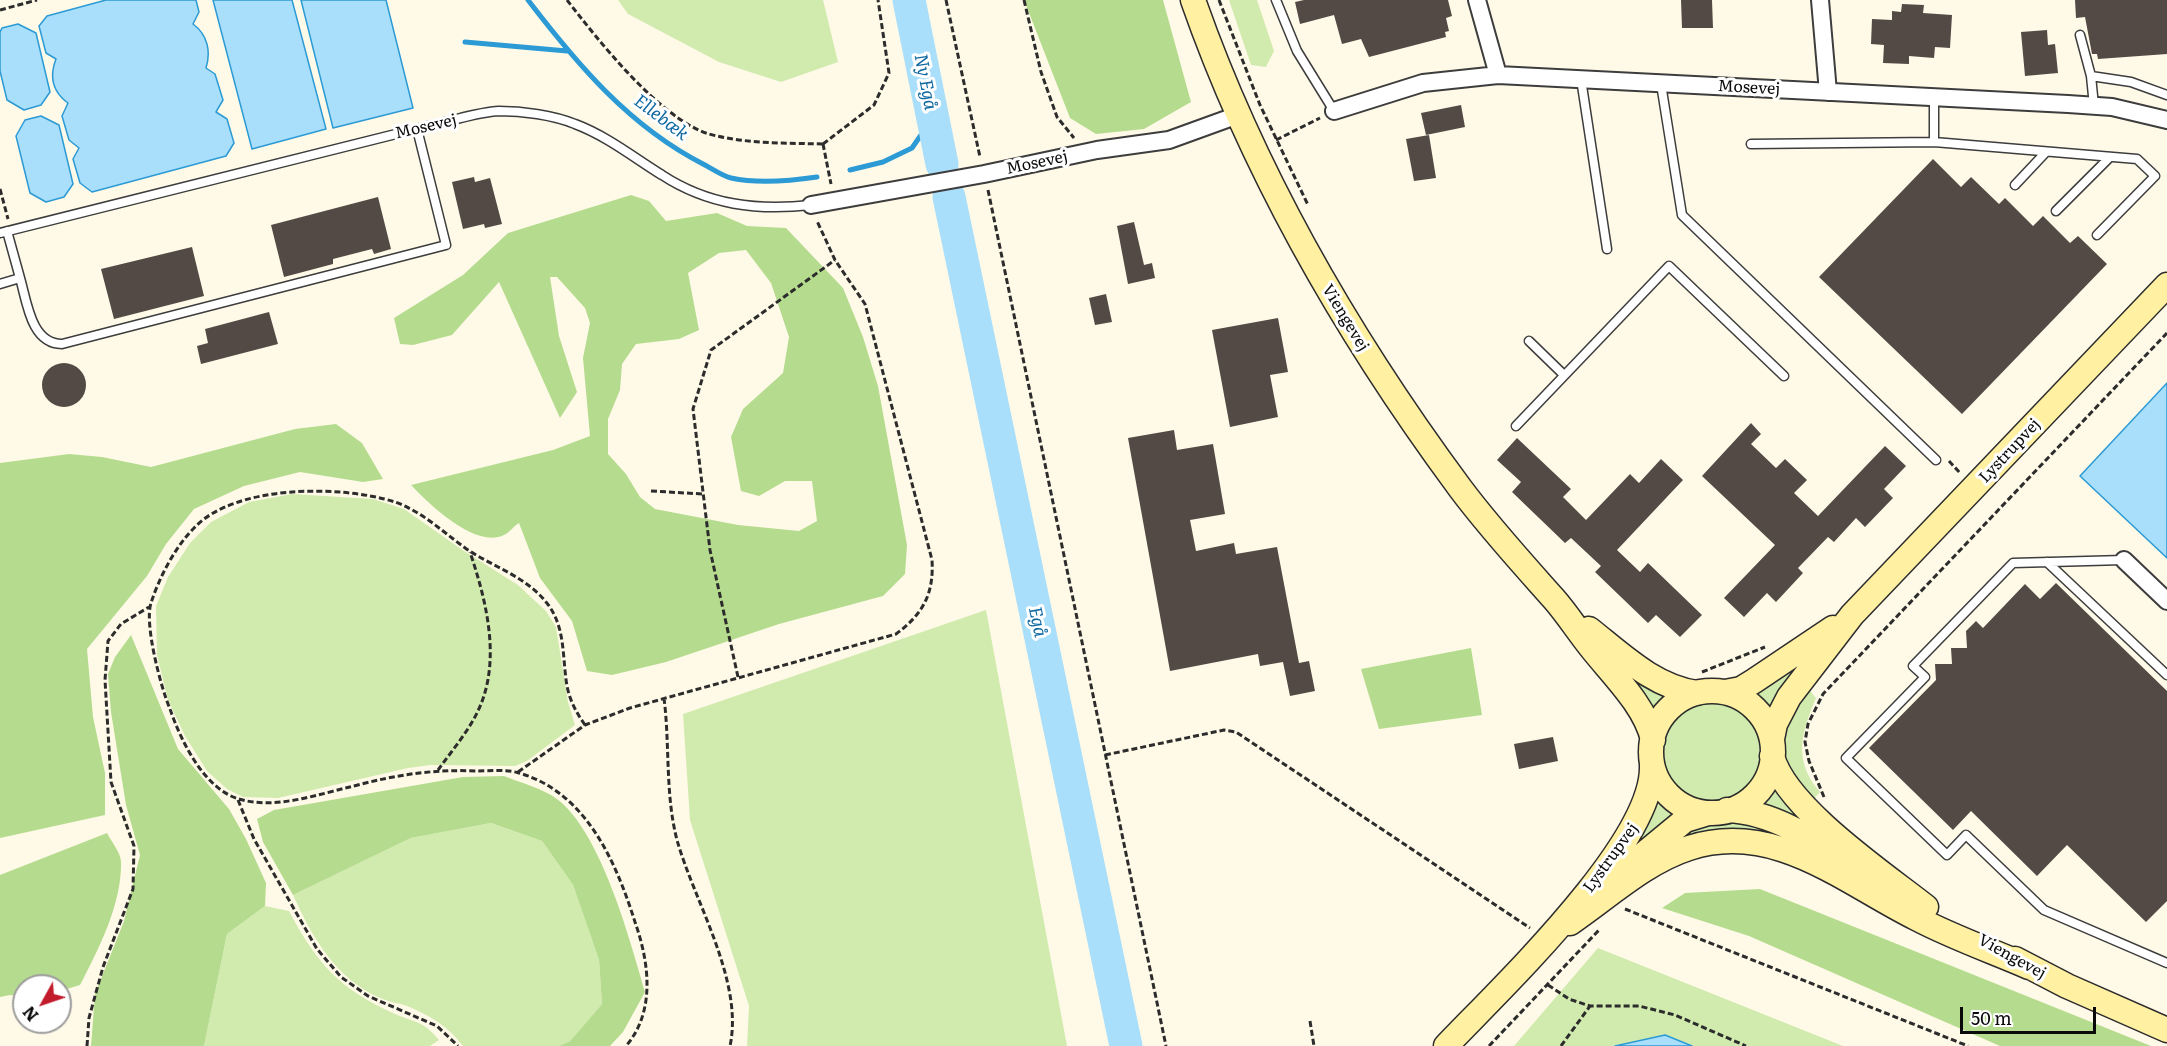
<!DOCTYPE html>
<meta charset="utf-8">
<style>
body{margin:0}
#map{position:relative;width:2167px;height:1046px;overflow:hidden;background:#fff9e7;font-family:Literata,serif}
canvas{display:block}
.north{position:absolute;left:12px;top:974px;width:60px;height:60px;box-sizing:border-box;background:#fff;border:2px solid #9d9d9d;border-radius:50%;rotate:230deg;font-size:16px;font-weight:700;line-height:24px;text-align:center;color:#0a0a0a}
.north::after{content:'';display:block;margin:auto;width:21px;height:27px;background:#c11b2c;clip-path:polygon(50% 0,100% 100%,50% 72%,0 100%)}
.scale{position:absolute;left:1960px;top:1007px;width:136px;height:27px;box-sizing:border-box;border:3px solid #0a0a0a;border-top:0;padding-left:8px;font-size:18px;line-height:21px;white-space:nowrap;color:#0a0a0a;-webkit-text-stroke:4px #fff;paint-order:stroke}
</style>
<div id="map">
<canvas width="2167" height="1046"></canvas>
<div class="north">N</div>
<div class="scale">50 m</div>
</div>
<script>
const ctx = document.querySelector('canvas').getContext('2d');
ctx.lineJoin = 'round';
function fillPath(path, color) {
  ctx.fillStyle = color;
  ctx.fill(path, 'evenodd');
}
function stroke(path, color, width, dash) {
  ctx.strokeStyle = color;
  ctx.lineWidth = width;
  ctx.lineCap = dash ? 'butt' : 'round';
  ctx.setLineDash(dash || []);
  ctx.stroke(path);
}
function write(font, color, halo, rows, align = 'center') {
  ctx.font = font + ' Literata,serif';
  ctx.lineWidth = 6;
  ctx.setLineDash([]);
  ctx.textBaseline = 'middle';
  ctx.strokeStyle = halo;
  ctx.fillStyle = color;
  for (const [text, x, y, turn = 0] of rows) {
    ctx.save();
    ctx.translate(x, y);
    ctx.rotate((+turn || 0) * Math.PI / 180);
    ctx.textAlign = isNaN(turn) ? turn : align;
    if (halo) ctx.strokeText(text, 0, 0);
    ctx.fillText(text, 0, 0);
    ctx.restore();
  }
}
fillPath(new Path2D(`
 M618,0H823L838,62L781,82L719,62L628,14Z
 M1229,0H1257L1274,51L1266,67L1251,65Z
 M292,494L373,499L404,509L461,549L518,585L546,611L556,627L568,702L575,725L527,761L515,766L431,765L408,768L278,798L243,797L227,789L207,771L185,736L168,700L157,655L156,606L168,577L190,543L211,522L249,502Z
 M986,610L1067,1046H747L749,1006L690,820L683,714Z
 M1618,667L1665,697L1652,713Z
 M1786,670L1793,676L1768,709L1750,692Z
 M1806,686L1816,698C1802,732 1792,760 1820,792L1812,801L1782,757L1787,725Z
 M1661 752a51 51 0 1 1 102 0a51 51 0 1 1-102 0Z
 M1775,784L1803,818L1799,823L1764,802Z
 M1660,802L1678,814L1636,850L1631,845Z
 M1742,821L1790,836L1652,853L1691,827Z
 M491,823L542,841L573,885L599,960L602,1004L570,1041L559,1046H463C449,1027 429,1015 407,1006C399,1003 389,1002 380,998C336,979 312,937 293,895L411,838Z
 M265,906L289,911C316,962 339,989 393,1013C415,1023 423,1020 439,1040L430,1046H204L227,934Z
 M1598,948L1843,1046H1692L1665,1035L1615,1046H1514Z`), '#d1ebaf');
fillPath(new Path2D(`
 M1024,0H1163L1191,102L1144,129L1096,134L1070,118Z
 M631,195L649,201L666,221L717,213L747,226L786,228L843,288L863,337L878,386L907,545L905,574L883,596L779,624L666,662L612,675L587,671L572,621L540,578L519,523C514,526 509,533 504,535C475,549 429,504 411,485L553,450L590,436L583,358L590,323L585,308L557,277H550L559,336L577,392L560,418L499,282L452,335L413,345L400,344L394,318L463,275L508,233ZM746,250L771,283L789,337L783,373L743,409L731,437L741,491L759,496L785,481H812L817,521L799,531L738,525L655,509L640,497L626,474L608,454V419L620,390L622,364L636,344L679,339L699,330L688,273L719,253Z
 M336,424L362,443L383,479L363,482L300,472L244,486L194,509L166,544L147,576L87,649L93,717L105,773V815L0,838V463L69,454L102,457L151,467L295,429Z
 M131,635L178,749L229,809L246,839L266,883L265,906L227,934L204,1046H91L95,994L124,921L140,855L126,805L111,712L108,674L115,657Z
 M1471,648L1482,715L1379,729L1361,669Z
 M504,776C519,782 537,787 551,795C599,823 630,940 645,992L623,1032L610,1046H559L570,1041L602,1004L599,960L573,885L542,841L491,823L411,838L293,895L263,842L257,819L274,810L463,777Z
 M107,833C111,841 121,853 121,862C122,903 99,949 80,985L60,991V986H24V997L10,995L0,997V875Z
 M1760,889L2151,1046H2000L1749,936L1662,908L1685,893Z`), '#b5dc8e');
const water = new Path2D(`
 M106,0H196L199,12L193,24C208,35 211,52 206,68L215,74L223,100L216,112L227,119L234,143L226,156L92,192L80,183L73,159L79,148L69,140L62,116L68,103C53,92 49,77 56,59L46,53L39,26L47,16Z
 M213,0H292L326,129L252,149Z
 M301,0H386L413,108L333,128Z
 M18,24L36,33L50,92L41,105L24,110L7,100L0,71V32L2,28Z
 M41,116L59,125L73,184L64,197L46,202L30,193L16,136L25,120Z
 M2167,383V558L2080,476Z
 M1665,1035L1692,1046H1615Z`);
fillPath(water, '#a9dffa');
stroke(water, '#2b9ad5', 1.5);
stroke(new Path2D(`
 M528,0C577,64 629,126 703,164C711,168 722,176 731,178C759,184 790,181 817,177
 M465,42L567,51
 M850,170L883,162L912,148L932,119`), '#2b9ad5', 5);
stroke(new Path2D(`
 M909,0L942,164
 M949,197L1126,1046`), '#a9dffa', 33);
fillPath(new Path2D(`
 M1304,0H1448L1452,16L1446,18L1449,31L1445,32L1446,37L1369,57L1361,39L1342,44L1334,15L1300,24L1295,2Z
 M1681,0H1712L1713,28H1682Z
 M2075,0H2167V54L2098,59L2097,54H2092L2085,17L2076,18Z
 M1902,4L1924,5L1923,13L1952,15L1950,48L1935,47L1934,58L1909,56V64L1883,63L1884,45L1871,44L1872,19L1892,20V11L1901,12Z
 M2047,30L2048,45L2055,44L2058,73L2025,76L2021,32Z
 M1461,105L1465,127L1426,135L1421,113Z
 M1429,135L1436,178L1414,181L1406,139Z
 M1933,159L1961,187L1971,177L1999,204L2005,198L2033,226L2043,216L2070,243L2078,236L2107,264L1962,414L1819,277Z
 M474,177L475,182L490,178L502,224L485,228L484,224L463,229L452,182Z
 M378,197L391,249L374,254L372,249L333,259V264L284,277L271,225Z
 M1134,222L1144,265L1152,263L1155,278L1128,284L1117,226Z
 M192,247L204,296L114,319L101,269Z
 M1106,294L1112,322L1095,325L1089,298Z
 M269,312L278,344L201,364L197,346L208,343L205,329Z
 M1278,318L1288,372L1270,375L1278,417L1230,427L1212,330Z
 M42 385a22 22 0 1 1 44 0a22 22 0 1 1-44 0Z
 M1751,423L1761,434L1751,444L1776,468L1785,459L1807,480L1794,493L1818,516L1885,446L1906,466L1884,489L1893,498L1865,527L1856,518L1834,542L1828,537L1798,568L1803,573L1776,602L1767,593L1744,617L1724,598L1775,545L1702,476Z
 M1174,430L1177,450L1213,444L1225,514L1190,520L1196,551L1234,543L1236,554L1277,547L1299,663L1309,661L1315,691L1290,696L1283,662L1260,666L1258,654L1170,671L1128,438Z
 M1517,438L1571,489L1563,497L1586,520L1630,474L1639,483L1661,459L1683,480L1617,550L1640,572L1648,563L1702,615L1680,637L1656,615L1648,623L1595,572L1601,566L1571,538L1565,543L1512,492L1521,482L1497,460Z
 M2056,583L2167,691V901L2146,922L2067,845L2037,876L1971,811L1953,830L1869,748L1936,680L1935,664H1952L1951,648H1967L1966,631L1976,621L1983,628L2025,584L2040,599Z
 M1553,737L1558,761L1519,769L1514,744Z`), '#534a46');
const lane = new Path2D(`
 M1276,0L1297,51L1334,111
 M2080,35L2091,76L2094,106
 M2091,76L2131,82L2167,95
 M1581,79L1607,249
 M1661,84L1682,215L1936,460
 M1934,99V142L2137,159L2155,176L2097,235
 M1751,144L1934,142
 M2015,185L2046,152
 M2056,211L2110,157
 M0,233L436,124C456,120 478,112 499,111C522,111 553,115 575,124C607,136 633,157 662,175C708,205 757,211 811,205
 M20,278C27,302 31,344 62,344L446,245L417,129
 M0,284L20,278L7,231
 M1529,341L1564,375
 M1516,426L1669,266L1784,376
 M2124,560L2013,563L1913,666L1925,677L1846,758L1947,855L1966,835L2044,910L2167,963
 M2047,562L2167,675`);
const street = new Path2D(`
 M1477,0L1498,75
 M1820,0L1828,92
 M1334,111L1423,83L1498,75L2068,104L2112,107L2167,120
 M811,205L984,174L1097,150L1169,140L1238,115
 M2124,560L2167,601`);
const secondary = new Path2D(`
 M1193,0C1255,177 1349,338 1460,488C1489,527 1522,563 1554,599C1568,615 1579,633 1593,650C1613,675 1646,707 1653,740
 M1589,629C1622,655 1654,687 1697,693
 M1651 752a61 61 0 1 1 122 0a61 61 0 1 1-122 0Z
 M1725,692L1741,689L1754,681L1833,628
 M1772,739L1775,724L1789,697L1852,615L2167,285
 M1772,756C1785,807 1884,874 1926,907
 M1727,810C1778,812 1821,845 1862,872
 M1622,872L1685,820L1708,813
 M1570,923C1607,898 1645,862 1689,848C1774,820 1844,882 1916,918C1952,937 1992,951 2029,967
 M2015,959L2067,986L2167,1030
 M1446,1046C1500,989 1655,843 1652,765`);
stroke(lane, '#3d3d3d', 11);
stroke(street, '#3d3d3d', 20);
stroke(secondary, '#2c2c2c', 27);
stroke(new Path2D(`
 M567,0C598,40 660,119 709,134C746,144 785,143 823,144
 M946,0L980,157
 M1024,0L1041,72L1057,117L1074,138
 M1219,0L1260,105L1308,205
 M0,10L37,0
 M1276,140L1320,118
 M823,144L874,105L889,73L878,0
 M823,144L831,184
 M0,189L8,219
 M988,190L1166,1046
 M1949,461L1961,474
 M651,491L703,494
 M1702,672L1765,647
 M738,677L710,550L693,409L711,350L835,260
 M664,698C670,745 665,794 677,840C694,901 744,981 730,1046
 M585,725C576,712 570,701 567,686C562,657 566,626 546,602C526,577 494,567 468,550C444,533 423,512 395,502C342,485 235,484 194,528C175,547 159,578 151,603C144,624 161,688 170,709C181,741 204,789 239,799C275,810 319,794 354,786C395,775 433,769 476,771C489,771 506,769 519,773C586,792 616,862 635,922C649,962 656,1011 626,1046
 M1105,755L1224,730L1236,732L1530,928
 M438,770C451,752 467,733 477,713C502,663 487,603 470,552
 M518,772L585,725L630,708L896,634C923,614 934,594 932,560L865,304L835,260L817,221
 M1824,797L1809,761L1805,742L1808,724L1823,694L2167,333
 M238,800L254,839L317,949L341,977L368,996L437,1026L458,1046
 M1625,909L1968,1046
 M1548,985L1569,999L1590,1006H1639L1675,1015L1746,1046
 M1310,1021L1314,1046
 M87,1046L89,1018L103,967L133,889L134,846L111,782L105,680L108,641L121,624L149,607
 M1489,1046L1599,930
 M1561,1046L1590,1006`), '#2c2c2c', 3, [6, 3]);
stroke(lane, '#fff', 8);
stroke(street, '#fff', 16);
stroke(secondary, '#fff0a2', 24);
write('16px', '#0a0a0a', '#fff', [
 ["Mosevej",1749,88,3],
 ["Mosevej",426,127,-13],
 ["Mosevej",1037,163,-12],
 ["Viengevej",1345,318,59],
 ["Lystrupvej",2010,451,-47],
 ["Lystrupvej",1611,858,-54],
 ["Viengevej",2012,957,29]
]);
write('italic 18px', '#0e68a1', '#fff', [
 ["Ny Egå",925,82,79],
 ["Ellebæk",661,118,37],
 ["Egå",1037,622,78]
]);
</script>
